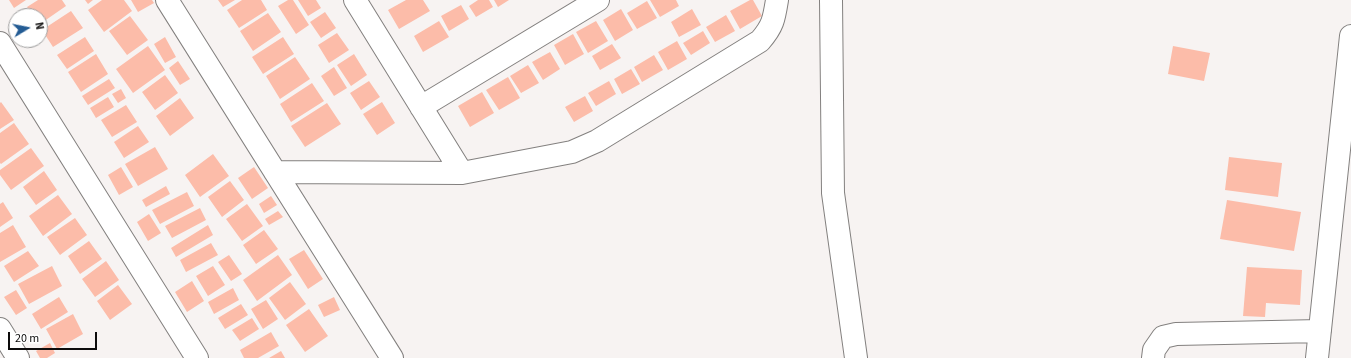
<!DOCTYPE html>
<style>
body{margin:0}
#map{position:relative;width:1351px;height:358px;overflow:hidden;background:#f7f3f2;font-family:"Source Sans 3",sans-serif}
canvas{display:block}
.north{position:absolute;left:8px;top:8px;width:40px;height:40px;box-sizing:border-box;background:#fff;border:1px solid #9e9e9e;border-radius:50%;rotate:80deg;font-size:11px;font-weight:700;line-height:16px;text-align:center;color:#0d0c0c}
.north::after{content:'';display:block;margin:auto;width:14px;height:18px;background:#245c94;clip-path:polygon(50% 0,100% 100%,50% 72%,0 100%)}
.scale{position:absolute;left:8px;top:332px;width:89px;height:18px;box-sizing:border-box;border:2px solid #0d0c0c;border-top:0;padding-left:5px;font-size:12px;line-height:14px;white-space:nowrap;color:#0d0c0c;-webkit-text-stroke:3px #fff;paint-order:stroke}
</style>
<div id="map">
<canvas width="1351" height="358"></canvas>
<div class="north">N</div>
<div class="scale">20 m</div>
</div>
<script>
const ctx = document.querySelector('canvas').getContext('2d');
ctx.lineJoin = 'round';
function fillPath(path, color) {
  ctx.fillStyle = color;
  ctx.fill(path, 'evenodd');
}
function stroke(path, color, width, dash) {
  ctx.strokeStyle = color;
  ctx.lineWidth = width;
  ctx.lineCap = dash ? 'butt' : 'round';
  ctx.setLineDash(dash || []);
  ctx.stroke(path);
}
fillPath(new Path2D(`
 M9,0H26L14,8Z
 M38,0H62L66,6L40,24V16H33L27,7Z
 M85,0H93L88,4Z
 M102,0H124L132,11L104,32L88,10Z
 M131,0H152L154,3L138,12Z
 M218,0H235L223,7Z
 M242,0H261L267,10L239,28L227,10Z
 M288,0H293L309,25L296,34L278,6Z
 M298,0H316L321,8L308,16Z
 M406,0H423L430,11L399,29L388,10Z
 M478,0H489L493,7L476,17L469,6Z
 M494,0H509L498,7Z
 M650,0H676L679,6L660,17Z
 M750,0H753L762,16L740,29L730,11Z
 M647,1L657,18L637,29L627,13Z
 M461,5L469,19L449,31L441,16Z
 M621,9L633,30L615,41L603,20Z
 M692,9L701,25L679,37L671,22Z
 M71,11L83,28L53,47L42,30Z
 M325,12L336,28L321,38L310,22Z
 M268,13L281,32L253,51L240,31Z
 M726,15L735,31L715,42L706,27Z
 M130,16L148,40L127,55L109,31Z
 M439,21L449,37L423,52L414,36Z
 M596,21L608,41L588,53L576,32Z
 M703,31L710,43L691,55L683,43Z
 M337,33L349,50L329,63L318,45Z
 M573,34L584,54L565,65L554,45Z
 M85,37L94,51L67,69L57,55Z
 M165,37L176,57L165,63L154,44Z
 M283,37L294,54L263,74L252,57Z
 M677,41L687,59L668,70L658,52Z
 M612,44L621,58L600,70L592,56Z
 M148,46L165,70L133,93L116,69Z
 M1173,46L1210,53L1204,81L1168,74Z
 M550,52L560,69L543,80L532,62Z
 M96,54L108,74L81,92L68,72Z
 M354,54L367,75L351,86L337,65Z
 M654,55L663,70L642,82L634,67Z
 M295,57L310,79L280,99L266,76Z
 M178,61L190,79L180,85L169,68Z
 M528,65L539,83L521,93L510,76Z
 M334,67L347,88L334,96L321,76Z
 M631,69L640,84L622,94L614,79Z
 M165,75L178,93L155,110L142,92Z
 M508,77L520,98L499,110L486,90Z
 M109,79L115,88L88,105L82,96Z
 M369,81L380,97L361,110L350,93Z
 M609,81L616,94L596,106L588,93Z
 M312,83L324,101L291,122L280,104Z
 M121,89L126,98L118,103L112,94Z
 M482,92L494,113L470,127L458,106Z
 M585,96L593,111L574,122L565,107Z
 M108,97L114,107L96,118L90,108Z
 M180,98L194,118L170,136L156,116Z
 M1,102L14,120L0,129V103Z
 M382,102L395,123L377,135L363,114Z
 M327,103L341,124L305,147L291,126Z
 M126,105L137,122L112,137L101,120Z
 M14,123L29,144L1,164L0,163V133Z
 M138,126L149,142L124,158L114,142Z
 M155,147L168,169L138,186L125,164Z
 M31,148L44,166L11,190L0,175V170Z
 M213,154L229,176L200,197L185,175Z
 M1229,157L1282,163L1278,197L1225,190Z
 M121,167L133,187L119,195L108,175Z
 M254,167L268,188L252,199L238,178Z
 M44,171L57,190L36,205L23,187Z
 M230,181L244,200L222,217L208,197Z
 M166,186L170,194L146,207L142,200Z
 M187,192L194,206L160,224L152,210Z
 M58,195L72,214L43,236L29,216Z
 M271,196L277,205L264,213L259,204Z
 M1227,200L1301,212L1294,251L1220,239Z
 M3,202L13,218L0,227V204Z
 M247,204L263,226L242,241L226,219Z
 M200,208L206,220L172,238L165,226Z
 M278,211L283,217L269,225L265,219Z
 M149,214L161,233L148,241L137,222Z
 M75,218L87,235L60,255L47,237Z
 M13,225L26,247L0,262V233Z
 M208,225L213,235L176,257L171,248Z
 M264,230L278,249L256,264L243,245Z
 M89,241L102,259L80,274L68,256Z
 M211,243L218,255L186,272L180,260Z
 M304,250L323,279L308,289L289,259Z
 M28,251L39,266L14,282L4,266Z
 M229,255L242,274L231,281L218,262Z
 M278,255L292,275L257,301L243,280Z
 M106,261L119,280L95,297L82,279Z
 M52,266L62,286L29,304L18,284Z
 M213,266L225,285L208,296L196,276Z
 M1247,267L1302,270L1300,305L1266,303L1265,317L1243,316Z
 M192,281L204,301L187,312L175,292Z
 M290,282L306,304L285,320L269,298Z
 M118,285L132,304L110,320L97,301Z
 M233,288L239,300L214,314L208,302Z
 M16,290L27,308L16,315L4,297Z
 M59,297L68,312L41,329L32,314Z
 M334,297L340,310L324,317L318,305Z
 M266,300L278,319L263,329L251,309Z
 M241,304L248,315L225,329L218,318Z
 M309,309L328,336L305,352L286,325Z
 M73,314L83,334L57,349L46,329Z
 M252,318L259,329L240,341L232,330Z
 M271,332L279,346L258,358H244L240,350Z
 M50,343L55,353L47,358H40L36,351Z
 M281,351L285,358H269Z`), '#fcbca9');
const minor = new Path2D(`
 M167,0L392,358
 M355,0L462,173
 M831,0L833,193L856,358
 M0,43L197,358
 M421,107L598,0
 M275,172L462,173L572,152L597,141L760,41C773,26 774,19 777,0
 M0,329L18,358
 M1153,358L1154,350L1163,337L1176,334L1320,331
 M1317,358L1351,36`);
stroke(minor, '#83807f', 24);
stroke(minor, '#fff', 22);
</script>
